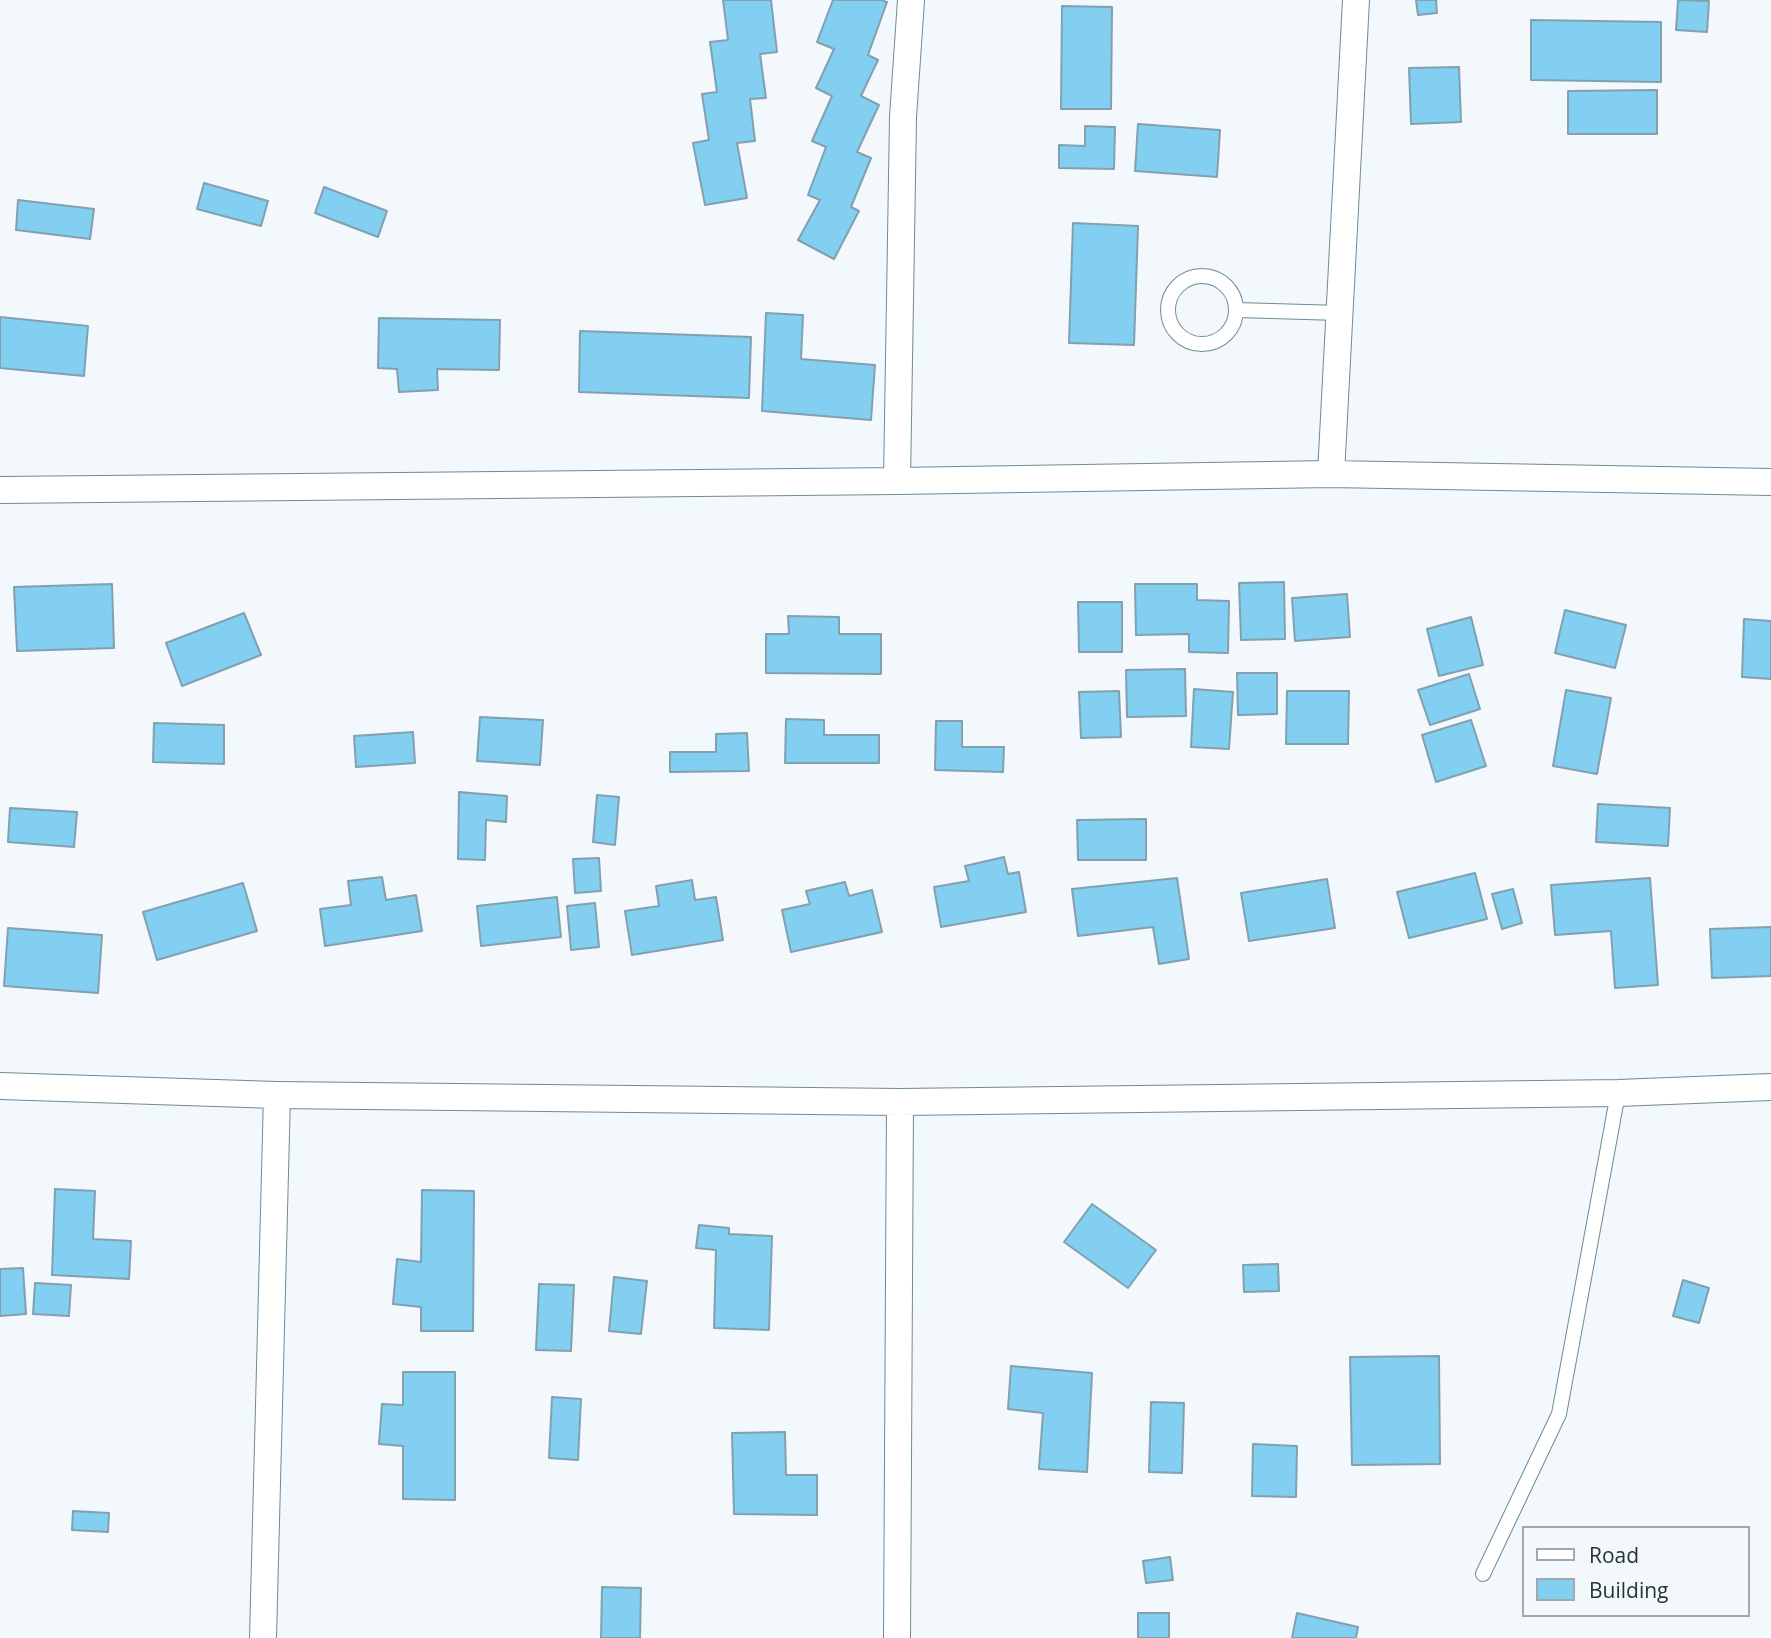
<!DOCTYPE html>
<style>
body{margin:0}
#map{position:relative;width:1771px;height:1638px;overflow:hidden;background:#f2f8fb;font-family:"Open Sans",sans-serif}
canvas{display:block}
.legend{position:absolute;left:1522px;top:1526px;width:228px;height:91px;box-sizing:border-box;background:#f2f8fb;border:2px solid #a0a9ad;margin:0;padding:9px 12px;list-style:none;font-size:21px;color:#263339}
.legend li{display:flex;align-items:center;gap:14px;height:35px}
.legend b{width:35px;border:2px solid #a0a9ad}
</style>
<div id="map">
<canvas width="1771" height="1638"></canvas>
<ul class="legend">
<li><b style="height:9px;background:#fff"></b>Road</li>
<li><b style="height:19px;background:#82cff1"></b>Building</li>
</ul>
</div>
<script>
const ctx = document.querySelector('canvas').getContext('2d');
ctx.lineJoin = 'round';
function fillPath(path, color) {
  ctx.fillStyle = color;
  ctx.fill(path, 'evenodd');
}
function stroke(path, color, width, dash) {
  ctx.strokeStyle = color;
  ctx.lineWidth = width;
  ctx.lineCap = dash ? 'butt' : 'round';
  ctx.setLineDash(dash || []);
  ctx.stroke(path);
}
const building = new Path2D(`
 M723,0H771L777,52L760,54L766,98L750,99L755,141L737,143L747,198L705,205L693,143L709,140L702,94L717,92L710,42L728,40Z
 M833,0H881L887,2L868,55L878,60L861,96L879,105L857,152L871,158L851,207L859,211L834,259L798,240L820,200L808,195L826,147L812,141L832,96L816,88L834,49L817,42Z
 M1416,0H1436L1437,13L1418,15Z
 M1678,0L1709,1L1707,32L1676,30Z
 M1062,6L1112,7L1111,109H1061Z
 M1531,20L1661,22V82L1531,80Z
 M1459,67L1461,122L1411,124L1409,68Z
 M1657,90V134H1568V91Z
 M1138,124L1220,130L1217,177L1135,171Z
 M1085,126L1115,127L1114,169L1059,168V145L1085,146Z
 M204,183L268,201L261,226L197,209Z
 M324,187L387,211L378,237L315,213Z
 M18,200L94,209L90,239L16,230Z
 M1073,223L1138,226L1134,345L1069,343Z
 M766,313L803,315L801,359L875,365L871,420L762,411Z
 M0,317L88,326L84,376L0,368Z
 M379,318L500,320L499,370L437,369L438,390L399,392L397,369L378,368Z
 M580,331L751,337L749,398L579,392Z
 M1284,582L1285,639L1241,640L1239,583Z
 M112,584L114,648L17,651L14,587Z
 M1135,584H1197V600L1229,601L1228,653L1189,652V634L1136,635Z
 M1347,594L1350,637L1295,641L1292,598Z
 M1078,602H1122V652H1079Z
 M1565,610L1626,625L1615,668L1555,653Z
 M244,613L261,655L182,686L166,643Z
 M788,616L839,617V634H881V674L766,673V634H789Z
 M1471,617L1483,665L1439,676L1427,629Z
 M1744,619L1771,621V679L1742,677Z
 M1185,669L1186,716L1127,717L1126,670Z
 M1237,673H1277V714L1238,715Z
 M1469,674L1480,709L1430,725L1418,690Z
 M1194,689L1233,692L1229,749L1191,747Z
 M1566,690L1611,698L1597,774L1553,766Z
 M1119,691L1121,737L1081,738L1079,692Z
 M1287,691H1349L1348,744H1286Z
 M480,717L543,720L540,765L477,761Z
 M786,719L824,720V735H879V763H785Z
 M1471,720L1486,766L1436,782L1422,735Z
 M936,721H962V747H1004L1003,772L935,770Z
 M154,723L224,725V764L153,762Z
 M413,732L415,763L356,767L354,736Z
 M747,733L749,771L670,772V752H716V734Z
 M459,792L507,796L506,822L486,820L485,860L458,859Z
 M597,795L619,797L615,845L593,842Z
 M1598,804L1670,808L1668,846L1596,842Z
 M10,808L77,812L74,847L8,842Z
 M1146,819V860H1078L1077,820Z
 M1004,857L1008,874L1019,872L1026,912L941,927L934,887L969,881L965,866Z
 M599,858L601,891L575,893L573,859Z
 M1475,873L1487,919L1409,938L1397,892Z
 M382,877L386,900L416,895L422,931L325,946L320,909L351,905L348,881Z
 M1177,878L1189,959L1159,964L1153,927L1078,936L1072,889Z
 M1650,878L1658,985L1615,988L1611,931L1555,935L1551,885Z
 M1327,879L1335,928L1249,941L1241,893Z
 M692,880L695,900L716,897L723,940L632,955L625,911L659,906L656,886Z
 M845,882L849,896L872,890L882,932L791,952L782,910L810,904L806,891Z
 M243,883L257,931L157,960L143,912Z
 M1513,889L1522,923L1502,929L1492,894Z
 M557,897L561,937L481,946L477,906Z
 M595,903L599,947L571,950L567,906Z
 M1771,927V976L1712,978L1710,929Z
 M8,928L102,935L98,993L4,986Z
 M55,1189L95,1191L93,1239L131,1241L129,1279L52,1275Z
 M422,1190L474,1191L473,1331H421V1307L393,1304L397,1259L421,1262Z
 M1092,1204L1156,1250L1128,1288L1064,1242Z
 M699,1225L729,1228V1234L772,1236L769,1330L714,1328L716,1250L696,1248Z
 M1278,1264L1279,1291L1244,1292L1243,1265Z
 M23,1268L26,1314L0,1316V1269Z
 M614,1277L647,1281L641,1334L609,1331Z
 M1683,1280L1709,1288L1699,1323L1673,1316Z
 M35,1283L71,1285L69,1316L33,1314Z
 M539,1284L574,1285L571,1351L536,1350Z
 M1439,1356L1440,1464L1352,1465L1350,1357Z
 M1011,1366L1092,1373L1087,1472L1039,1469L1043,1413L1008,1409Z
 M403,1372H455V1500L403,1499V1446L379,1444L382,1404L403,1405Z
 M552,1397L581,1399L578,1460L549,1458Z
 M1151,1402L1184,1403L1182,1473L1149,1472Z
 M785,1432L786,1475H817V1515L734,1514L732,1433Z
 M1253,1444L1297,1446L1296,1497L1252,1496Z
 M73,1511L109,1513L108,1532L72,1530Z
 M1170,1557L1173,1580L1146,1583L1143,1561Z
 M602,1587L641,1588L640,1638H601Z
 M1138,1613H1169V1638H1138Z
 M1297,1613L1358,1627L1356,1638H1292Z`);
fillPath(building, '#82cff1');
stroke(building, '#82a0af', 2);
const service = new Path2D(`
 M1168 310a34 34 0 1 1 68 0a34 34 0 1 1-68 0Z
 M1237,310L1340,313
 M1483,1574L1559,1414L1618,1093`);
const minor = new Path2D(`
 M1331,474L1356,0
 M897,481L903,117L911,0
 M0,490L897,481L1331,474L1771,482
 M0,1086L277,1095L900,1102L1618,1093L1771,1087
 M263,1638L277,1095
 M897,1638L900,1102`);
stroke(service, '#6c8b99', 16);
stroke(minor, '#6c8b99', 28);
stroke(service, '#fff', 14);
stroke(minor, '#fff', 26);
</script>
